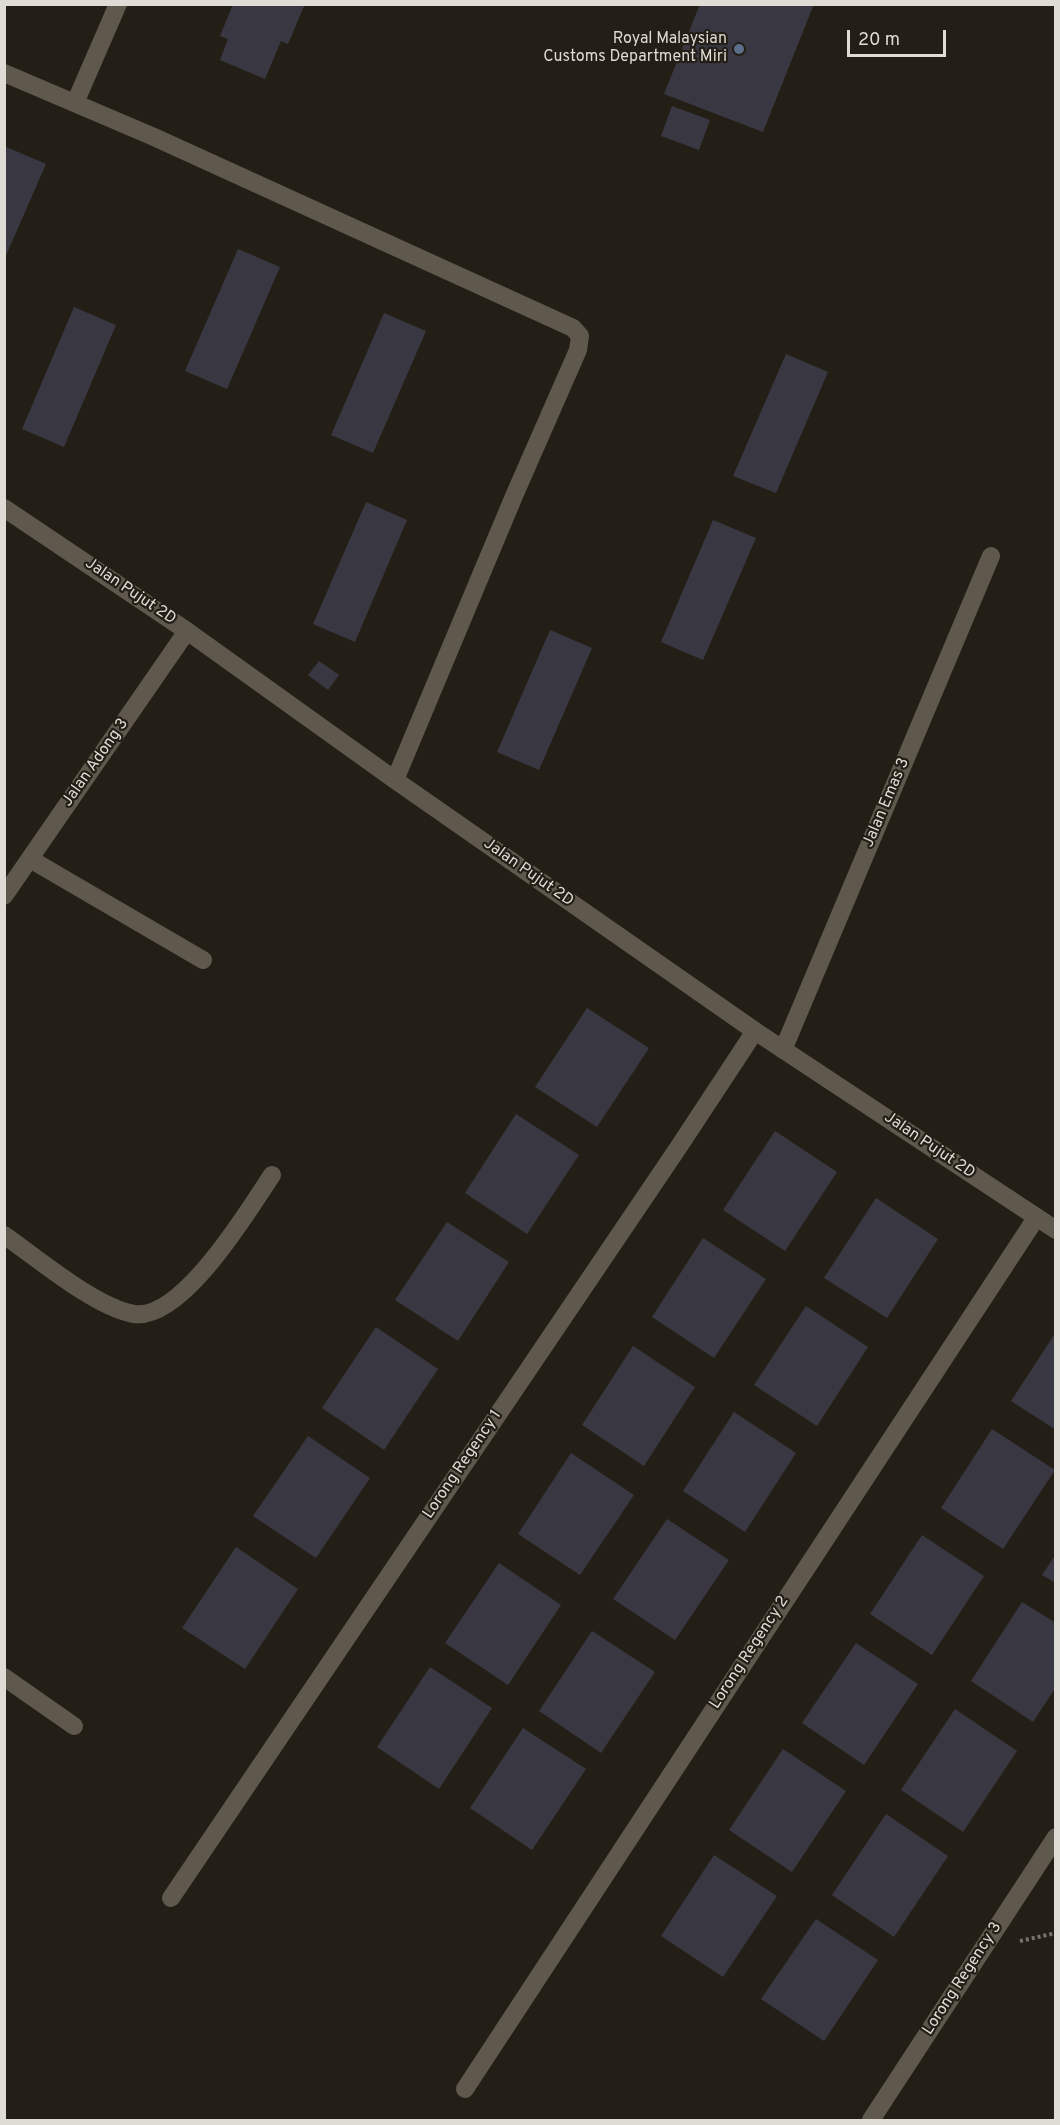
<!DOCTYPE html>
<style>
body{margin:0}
#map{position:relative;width:1060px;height:2125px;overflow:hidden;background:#241f16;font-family:Overpass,sans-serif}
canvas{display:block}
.frame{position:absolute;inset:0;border:6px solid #dfdbd5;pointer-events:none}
.scale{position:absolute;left:847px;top:30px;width:99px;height:27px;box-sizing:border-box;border:3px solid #dfdbd5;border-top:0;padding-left:8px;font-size:18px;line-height:21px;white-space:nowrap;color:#dfdbd5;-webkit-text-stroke:4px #241f16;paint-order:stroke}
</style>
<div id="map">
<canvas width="1060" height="2125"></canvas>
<div class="frame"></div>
<div class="scale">20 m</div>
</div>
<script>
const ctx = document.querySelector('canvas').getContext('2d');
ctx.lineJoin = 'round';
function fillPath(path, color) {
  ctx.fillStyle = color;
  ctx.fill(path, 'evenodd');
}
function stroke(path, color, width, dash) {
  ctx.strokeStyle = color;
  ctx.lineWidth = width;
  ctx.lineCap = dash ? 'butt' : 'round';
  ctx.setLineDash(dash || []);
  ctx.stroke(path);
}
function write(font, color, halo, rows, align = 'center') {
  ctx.font = font + ' Overpass,sans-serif';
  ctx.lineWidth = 4.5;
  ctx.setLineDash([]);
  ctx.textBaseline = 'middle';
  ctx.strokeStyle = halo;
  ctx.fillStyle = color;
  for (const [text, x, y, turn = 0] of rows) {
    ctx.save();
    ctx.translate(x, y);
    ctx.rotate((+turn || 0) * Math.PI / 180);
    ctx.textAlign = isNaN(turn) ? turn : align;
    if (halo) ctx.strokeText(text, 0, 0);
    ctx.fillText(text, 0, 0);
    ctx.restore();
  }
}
fillPath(new Path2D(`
 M233,4H305L288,44L281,41L265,79L220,60L228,39L220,36Z
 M700,4H814L763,132L664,94Z
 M672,106L710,120L699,150L661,136Z
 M4,146L46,164L4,260Z
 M238,249L280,267L227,389L185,371Z
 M74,307L116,325L64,447L22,429Z
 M384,313L426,331L373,453L331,435Z
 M786,354L828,372L776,493L733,476Z
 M366,502L407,520L355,642L313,624Z
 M713,520L756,538L703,660L661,642Z
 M550,630L592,648L539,770L497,752Z
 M319,661L339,675L328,690L308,675Z
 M587,1008L649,1048L597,1127L535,1087Z
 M516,1114L579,1155L527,1234L465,1193Z
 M775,1131L837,1172L785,1251L723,1210Z
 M876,1198L938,1239L887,1318L824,1278Z
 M447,1222L509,1262L458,1341L395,1300Z
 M703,1238L766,1279L714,1358L652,1317Z
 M806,1306L868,1347L817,1426L754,1385Z
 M376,1327L438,1369L384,1450L322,1408Z
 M1056,1332V1430L1011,1401Z
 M633,1346L695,1387L644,1466L582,1425Z
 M734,1412L796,1453L745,1532L683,1491Z
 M992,1429L1055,1470L1003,1549L941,1508Z
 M308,1436L370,1478L316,1558L253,1516Z
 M571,1453L634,1495L580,1575L518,1534Z
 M667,1519L729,1560L675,1640L613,1599Z
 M922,1535L984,1576L932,1655L870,1614Z
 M236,1547L298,1589L245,1669L182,1628Z
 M1056,1554V1583L1042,1575Z
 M499,1563L561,1605L508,1685L445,1643Z
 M1022,1602L1056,1623V1687L1033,1722L971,1681Z
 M592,1631L655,1672L601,1753L539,1711Z
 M856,1643L918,1684L864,1765L802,1723Z
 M430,1667L492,1708L439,1789L377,1747Z
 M955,1709L1017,1751L963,1832L901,1790Z
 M523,1728L586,1769L532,1850L470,1808Z
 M783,1749L846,1791L792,1872L729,1830Z
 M886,1814L948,1856L894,1937L832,1895Z
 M714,1855L777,1896L723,1977L661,1936Z
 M816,1919L878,1960L824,2041L761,1999Z`), '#393842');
stroke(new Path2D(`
 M1020,1941L1056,1933`), '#78736b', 4, [3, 3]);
stroke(new Path2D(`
 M4,73L154,137L573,328L580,336L578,350L514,496L395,780
 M75,103L118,4
 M4,508L187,631L395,780L755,1031L1056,1230
 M30,859L203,960
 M4,896L187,631
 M783,1050L991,556
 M4,1235C37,1258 96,1308 134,1314C182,1321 248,1211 272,1175
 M4,1677L74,1726
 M171,1898L678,1148L755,1031
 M465,2089L1036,1218
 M871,2120L1056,1837`), '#5e584d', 18);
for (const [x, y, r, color] of [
 [739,49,6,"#5c6f8a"]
]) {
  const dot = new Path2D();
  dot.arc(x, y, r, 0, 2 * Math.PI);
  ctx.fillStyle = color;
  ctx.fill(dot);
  stroke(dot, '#241f16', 2);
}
write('16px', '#dfdbd5', '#241f16', [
 ["Royal Malaysian",727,40],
 ["Customs Department Miri",727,58]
], 'right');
write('16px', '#dfdbd5', '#241f16', [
 ["Jalan Pujut 2D",130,592,34],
 ["Jalan Adong 3",96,763,-55],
 ["Jalan Emas 3",887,803,-67],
 ["Jalan Pujut 2D",528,873,35],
 ["Jalan Pujut 2D",929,1146,34],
 ["Lorong Regency 1",463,1465,-56],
 ["Lorong Regency 2",750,1653,-57],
 ["Lorong Regency 3",963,1979,-57]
]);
</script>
